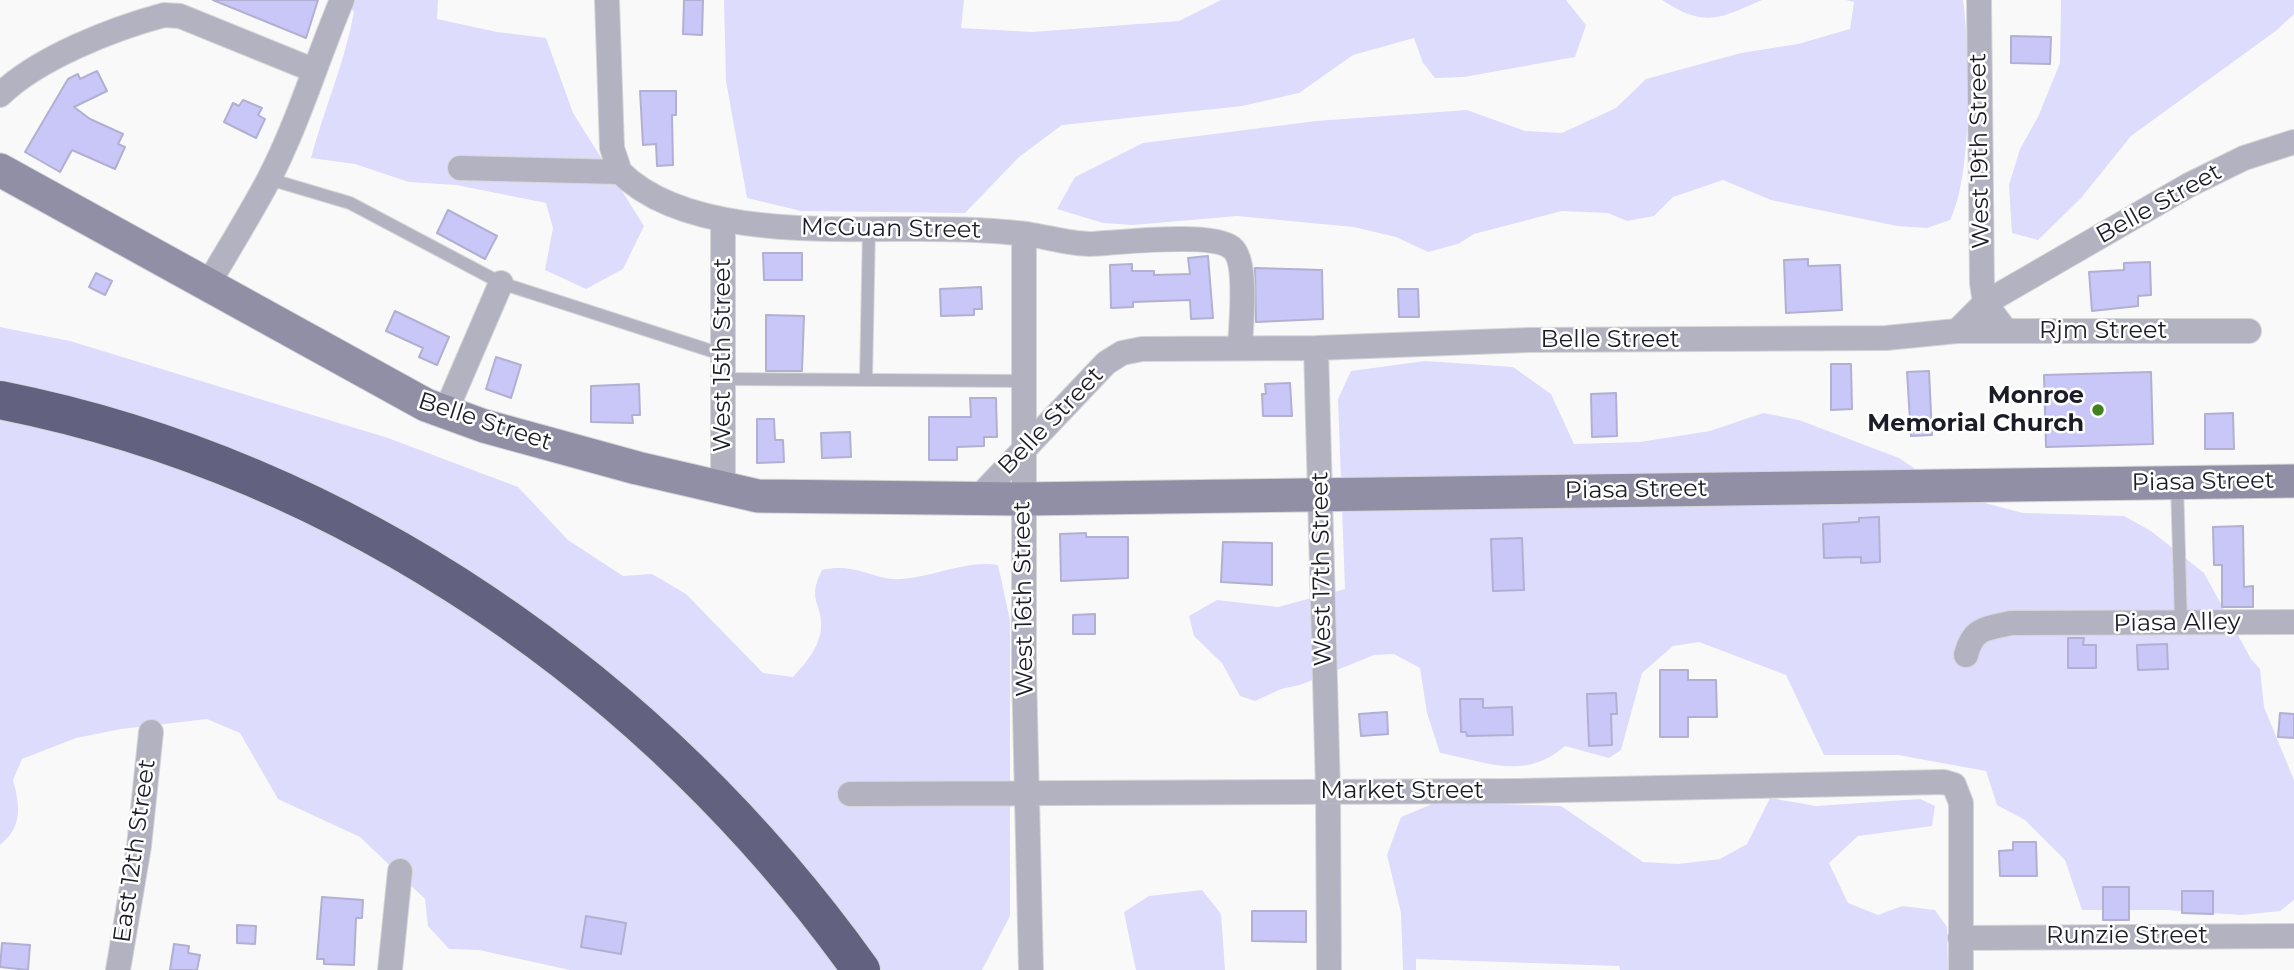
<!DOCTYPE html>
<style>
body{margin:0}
canvas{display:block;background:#f9f9f9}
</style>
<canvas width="2294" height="970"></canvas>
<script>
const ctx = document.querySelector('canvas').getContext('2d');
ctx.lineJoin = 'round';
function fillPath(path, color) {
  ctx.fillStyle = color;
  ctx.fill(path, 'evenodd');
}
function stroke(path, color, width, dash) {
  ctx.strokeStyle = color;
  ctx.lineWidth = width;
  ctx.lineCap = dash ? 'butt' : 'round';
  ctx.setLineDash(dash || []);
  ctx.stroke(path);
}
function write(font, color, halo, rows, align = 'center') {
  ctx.font = font + ' Montserrat,sans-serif';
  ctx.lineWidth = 5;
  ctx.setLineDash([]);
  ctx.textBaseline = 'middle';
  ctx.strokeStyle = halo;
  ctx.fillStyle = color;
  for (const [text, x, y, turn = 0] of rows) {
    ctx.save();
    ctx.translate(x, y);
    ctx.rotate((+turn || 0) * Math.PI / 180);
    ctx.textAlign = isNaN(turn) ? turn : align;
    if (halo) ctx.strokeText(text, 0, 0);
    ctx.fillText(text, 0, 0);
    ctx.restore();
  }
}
fillPath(new Path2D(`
 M344,0H438L437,19L497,32L546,38L573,113L644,226L623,269L586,289L545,270L553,228L546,203L456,185L409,182L355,164L311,158C324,109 345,62 354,12Z
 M724,0H964L961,28L1032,32L1179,21L1221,0H1566L1586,25L1575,57L1464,77L1435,78L1423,63L1414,38L1353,55L1299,93L1242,106L1062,125L1019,157L965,213L801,211L747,198L726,81Z
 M1662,0H1762C1718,19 1705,28 1662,0Z
 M1846,0H1963C1970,50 1973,176 1950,220L1927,228L1897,226L1771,200L1723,180L1673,197L1654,216L1627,221L1608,213L1562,211L1474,234L1458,244L1428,252L1396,237L1354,227L1237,216L1133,225L1103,223L1057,209L1075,177L1143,143L1316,121L1467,110L1525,131L1562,133L1616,108L1646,79L1741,53L1798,44L1850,29L1854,2Z
 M2061,0H2294V14L2277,30L2131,136L2081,198L2038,240L2012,233L2009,185L2020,149L2038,117L2060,63Z
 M0,327L70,341L250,396L388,438L518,487L568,540L623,576L652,574L686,594L763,673L793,677C805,664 819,648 821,629C823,602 806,602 822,570C857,562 873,581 902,579C934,577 966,560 998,565L1010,620V916L982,970H570L479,950L449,949L428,926L425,899L360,837L278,799L240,733L207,719L121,729L76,738L22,759L13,780C20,805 23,827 0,845Z
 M1425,361L1513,367L1551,394L1574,444L1640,442L1710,431L1763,413L1799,420L1899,458L1954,495L2023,513L2124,516L2151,531L2204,573L2251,659L2260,669L2264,707L2294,780V900L2280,911L2242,915L2166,910H2082L2065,860L2025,820L1997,805L1986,771L1898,755H1824L1786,675L1699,642L1673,646L1642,673L1621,750L1609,758L1565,746C1524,781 1489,762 1440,753L1427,713L1420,668L1394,654L1374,655L1300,685L1281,689L1255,701L1240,696L1222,663L1194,636L1189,616L1217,600L1278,607L1345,589L1338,399L1351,371Z
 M1770,798L1816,806L1920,799L1935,806L1932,826L1858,836L1829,863L1848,903L1878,915L1902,906L1935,910L1947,927L1948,970H1620L1619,966L1416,959V970H1403L1401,913L1387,855L1401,817L1437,802L1561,806L1643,862L1678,864L1720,859L1747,844Z
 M1202,890L1221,914L1225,970H1136L1124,912L1149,896Z`), '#dddcfd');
const building = new Path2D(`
 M213,0H318L306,38Z
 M684,0H703L702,35L683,34Z
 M2011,36L2051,37L2050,64L2011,63Z
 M97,71L107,91L74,107L90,119L123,134L118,144L125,147L115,169L72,150L60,172L25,152L68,79L78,74L80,79Z
 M640,91H676V115H672L673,165L657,166L656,144L643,145Z
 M243,100L262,108L258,115L265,119L256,138L224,122L233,103L239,106Z
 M448,210L497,236L485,259L437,233Z
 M763,253H802V280H764Z
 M1208,256L1213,318L1191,319L1190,300L1133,302V307L1111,308L1110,265L1132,264V271H1154V275L1190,274L1188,258Z
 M1808,259V266L1840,265L1842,310L1786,313L1784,260Z
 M2150,262L2151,295L2138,296V306L2092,311L2089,272L2124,270V263Z
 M1255,268L1322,270L1323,319L1256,322Z
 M96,273L112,281L105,295L89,287Z
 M981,287L982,309H974V315L941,316L940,289Z
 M1398,289H1418L1419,317H1399Z
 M395,311L449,337L437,365L419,357L423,348L386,331Z
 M766,315L804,316L802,371H766Z
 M496,357L521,365L511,398L486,389Z
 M1831,364H1851L1852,409L1831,410Z
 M1929,371L1932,435L1911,436L1907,372Z
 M2151,372L2153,444L2046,447L2044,375Z
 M1290,383L1292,416H1263L1262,394H1266L1265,384Z
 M639,384L640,415H632L633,423L591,422V386Z
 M1616,393L1617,436L1592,437L1591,394Z
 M970,398H996L997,437H984V446L957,447V460H929V417H971Z
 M2233,413L2234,449H2205V414Z
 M757,419H774L775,440H783L784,462L757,463Z
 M850,432L851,457L822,458L821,433Z
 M1879,517L1880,562L1861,563V557L1824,558L1823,524L1859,522V518Z
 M2243,526L2244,587L2253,586V607H2222V565H2214L2213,527Z
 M1086,533V537H1128V578L1061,581L1060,534Z
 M1522,538L1524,590L1493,591L1491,539Z
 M1223,542L1272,543V585L1221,582Z
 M1095,614V634H1073V615Z
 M2068,638H2084L2083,645H2096V668H2068Z
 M2167,644L2168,669L2138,670L2137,645Z
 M1660,670H1688V680H1716L1717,717H1688V737H1660Z
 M1616,693L1617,714H1611L1612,745L1589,746L1587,694Z
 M1460,699H1483V708L1512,707L1513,735L1467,736L1466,732H1461Z
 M1387,712L1388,734L1361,736L1359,714Z
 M2280,713L2294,714V738L2278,737Z
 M2013,842H2036L2037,876H2000L1999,851L2013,850Z
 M2103,887H2129V920H2103Z
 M2182,891H2213V914L2182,913Z
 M322,897L363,900L362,918H356L354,965L324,964V959H317Z
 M1252,911H1306V942L1252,941Z
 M586,916L626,923L621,954L581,947Z
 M237,925L256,926L255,944L237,943Z
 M2,943L30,945L28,970L0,967Z
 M174,944L189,946L188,953L200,955L197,970H170Z`);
fillPath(building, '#c9c7f8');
stroke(building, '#b1b0d2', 2);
const lane = new Path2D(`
 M269,179L350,203L501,283L724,355
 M725,379L1022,381
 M866,380L869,228
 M2177,483L2181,623`);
const street = new Path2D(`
 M607,0L612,148L620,172
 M1979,0L1982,283L1985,303L2006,331
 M0,95C38,58 112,29 164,15L180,16L313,70
 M460,168L620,172C696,248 874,224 974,230C993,231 1013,232 1032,235C1051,238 1071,244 1090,244C1118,243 1212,231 1232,248C1248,261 1241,325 1240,346
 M723,221V489
 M1024,234V670L1031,970
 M207,286C228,250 250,215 269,179C299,121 317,59 342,0
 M1957,331H2249
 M1316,348L1328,791L1329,970
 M445,413L501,283
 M978,498L1106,363L1122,353L1142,349L1316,348L1529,340L1886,338L1957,331L1985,303L2189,185L2244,158L2294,142
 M1966,655C1973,627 1986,629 2011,623L2294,622
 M850,794L1517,791L1944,782L1954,785L1961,803V970
 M1960,938L2294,936
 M118,970L139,846L151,732
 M390,970L400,871`);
const secondary = new Path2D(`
 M0,170L426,405L484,426L637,468L758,496L1023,499L2294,481`);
const highway = new Path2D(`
 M0,400C348,469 656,683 861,970`);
stroke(lane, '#d6d5d8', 14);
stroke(street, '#d6d5d8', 26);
stroke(secondary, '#d6d5d8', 35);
stroke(highway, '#d6d5d8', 40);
stroke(lane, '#b2b2c1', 12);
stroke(street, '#b2b2c1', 24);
stroke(secondary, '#908fa6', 33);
stroke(highway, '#636180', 38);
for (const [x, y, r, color] of [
 [2098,410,7,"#43811e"]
]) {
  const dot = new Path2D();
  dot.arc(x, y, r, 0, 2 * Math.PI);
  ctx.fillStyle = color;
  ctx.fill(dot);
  stroke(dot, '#fff', 2.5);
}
write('24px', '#1c1b28', '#fff', [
 ["West 19th Street",1980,151,-91],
 ["Belle Street",2159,204,-29],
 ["McGuan Street",891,229,1],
 ["Rjm Street",2103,331],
 ["Belle Street",1610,340],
 ["West 15th Street",723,355,-90],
 ["Belle Street",1051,421,-46],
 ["Belle Street",485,422,18],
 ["Piasa Street",2203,482,-1],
 ["Piasa Street",1636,490,-1],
 ["West 17th Street",1322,569,-91],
 ["West 16th Street",1024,599,-91],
 ["Piasa Alley",2177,623,-1],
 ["Market Street",1402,791],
 ["East 12th Street",135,851,-82],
 ["Runzie Street",2127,936]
]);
write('bold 24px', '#1c1b28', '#fff', [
 ["Monroe",2084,396],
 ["Memorial Church",2084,424]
], 'right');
</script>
